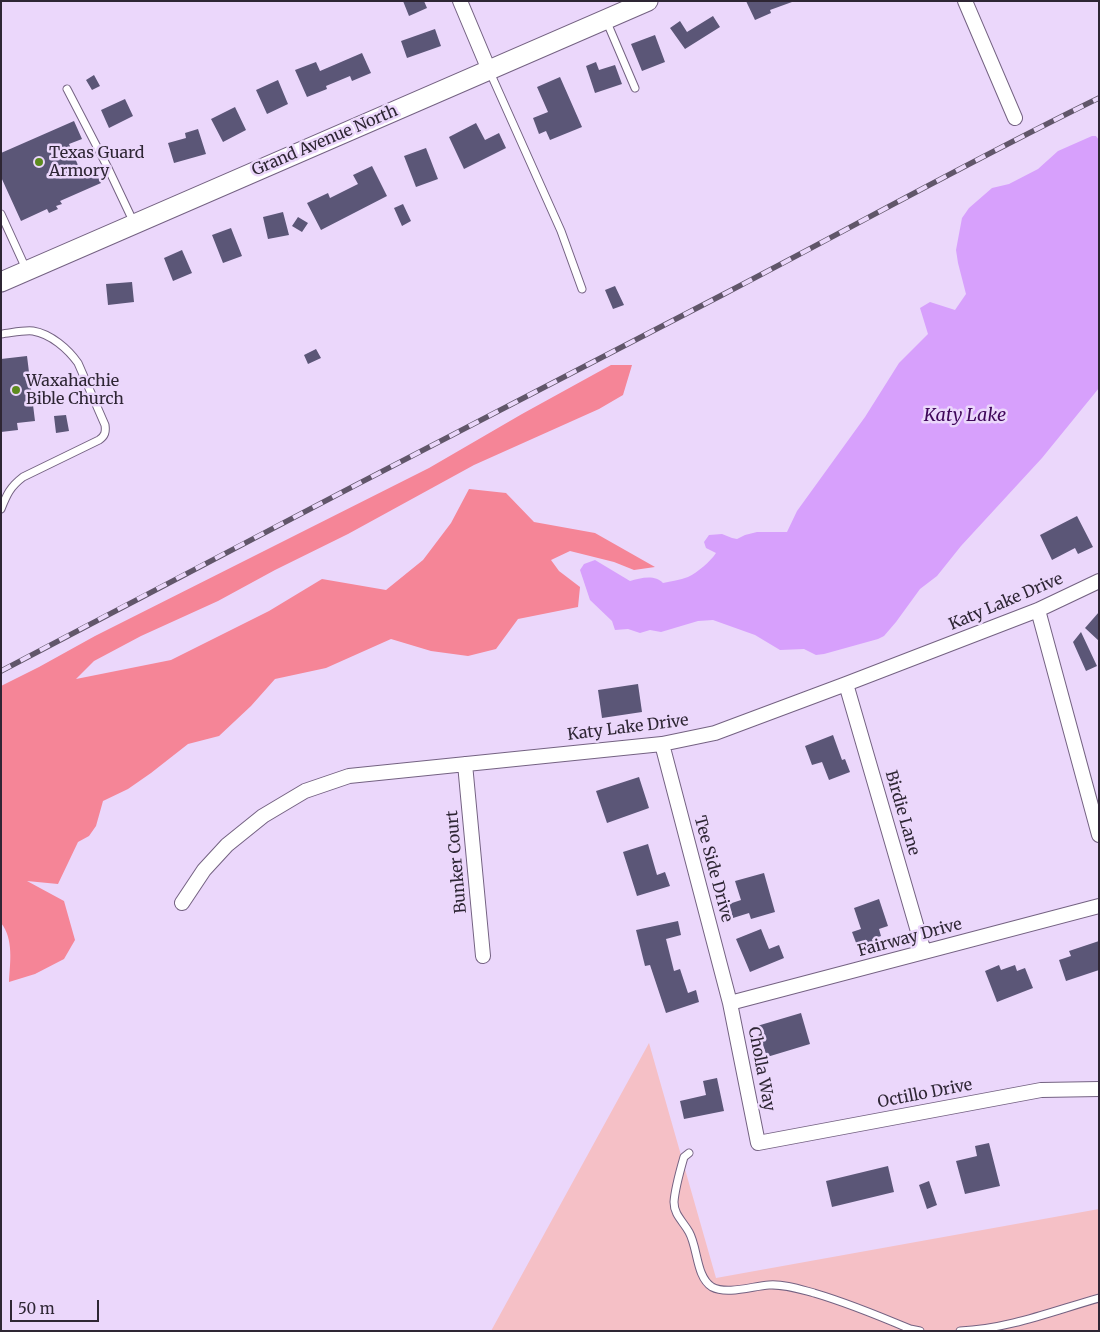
<!DOCTYPE html>
<style>
body{margin:0}
#map{position:relative;width:1100px;height:1332px;overflow:hidden;background:#ebd7fb;font-family:Merriweather,serif}
canvas{display:block}
.frame{position:absolute;inset:0;border:2px solid #2e2634;pointer-events:none}
.scale{position:absolute;left:10px;top:1300px;width:89px;height:22px;box-sizing:border-box;border:2px solid #2e2634;border-top:0;padding-left:6px;font-size:15px;line-height:18px;white-space:nowrap;color:#2e2634;-webkit-text-stroke:4px #ebd7fb;paint-order:stroke}
</style>
<div id="map">
<canvas width="1100" height="1332"></canvas>
<div class="frame"></div>
<div class="scale">50 m</div>
</div>
<script>
const ctx = document.querySelector('canvas').getContext('2d');
ctx.lineJoin = 'round';
function fillPath(path, color) {
  ctx.fillStyle = color;
  ctx.fill(path, 'evenodd');
}
function stroke(path, color, width, dash) {
  ctx.strokeStyle = color;
  ctx.lineWidth = width;
  ctx.lineCap = dash ? 'butt' : 'round';
  ctx.setLineDash(dash || []);
  ctx.stroke(path);
}
function write(font, color, halo, rows, align = 'center') {
  ctx.font = font + ' Merriweather,serif';
  ctx.lineWidth = 5;
  ctx.setLineDash([]);
  ctx.textBaseline = 'middle';
  ctx.strokeStyle = halo;
  ctx.fillStyle = color;
  for (const [text, x, y, turn = 0] of rows) {
    ctx.save();
    ctx.translate(x, y);
    ctx.rotate((+turn || 0) * Math.PI / 180);
    ctx.textAlign = isNaN(turn) ? turn : align;
    if (halo) ctx.strokeText(text, 0, 0);
    ctx.fillText(text, 0, 0);
    ctx.restore();
  }
}
fillPath(new Path2D(`
 M649,1043L716,1278L1099,1209V1331H491Z`), '#f5c0c6');
fillPath(new Path2D(`
 M611,365H632L623,395L599,409L474,465L348,534L275,570L218,601L141,636L94,661L76,679L171,660L269,611L322,579L386,590L423,560L451,523L469,489L506,493L534,522L595,533L655,567L634,570L614,562L570,551L551,560L559,571L580,587L578,607L518,619L496,649L468,656L431,651L391,639L326,668L275,679L251,706L219,736L188,744L151,773L128,789L103,801L96,826L89,836L78,842L58,884L27,881L64,901L75,940L64,959L35,974L9,982C10,963 14,939 1,923V686L39,667L95,636L429,468L522,414Z`), '#f58597');
fillPath(new Path2D(`
 M1092,136H1096L1099,140V388L1042,458L961,546L937,576L920,589L896,622L884,636L878,639L824,654L816,655L804,649L780,650L755,635L713,620L698,621L661,632L650,630L640,633L628,629L615,630L612,621L590,600L580,570L584,564L595,560L630,581C640,578 655,574 663,583C671,581 680,580 688,577C698,572 710,562 716,553L706,548L704,542L709,535L722,534L732,538L737,539L745,535L757,532H787L797,511L865,417L899,363L928,334L920,308L930,302L955,310L966,294L958,263L956,250L962,218L969,208L992,188L1009,184L1038,169L1058,151Z`), '#d7a0fc');
fillPath(new Path2D(`
 M403,1H424L427,8L409,16Z
 M746,1H791L792,2L770,10L771,13L755,20Z
 M713,16L720,27L685,49L670,28L680,21L687,32Z
 M435,29L441,46L407,58L401,41Z
 M655,35L665,62L642,71L631,44Z
 M362,53L371,73L352,81L350,76L326,86L327,89L307,97L295,70L316,62L320,71Z
 M596,62L599,70L615,65L622,84L595,93L586,66Z
 M94,75L100,86L92,90L86,80Z
 M560,77L582,127L550,140L546,131L539,134L533,118L548,112L537,87Z
 M278,80L288,104L267,114L256,90Z
 M125,99L133,116L109,128L101,110Z
 M235,107L246,130L223,142L211,119Z
 M74,121L82,139L69,144L83,177L96,171L101,183L60,201L62,204L56,206L58,209L49,213L47,209L21,221L1,177V153Z
 M476,123L485,140L499,133L506,148L464,169L449,137Z
 M198,129L206,154L174,163L168,143L186,138L185,133Z
 M426,148L438,179L416,187L404,156Z
 M372,166L387,196L321,230L307,203L328,193L330,198L358,184L353,175Z
 M403,204L411,221L402,226L394,208Z
 M283,212L289,235L268,239L263,217Z
 M298,217L308,223L302,232L292,226Z
 M231,228L242,256L223,263L212,235Z
 M182,250L192,273L173,281L164,258Z
 M132,282L134,302L108,305L106,284Z
 M615,286L624,305L613,309L605,290Z
 M316,349L321,358L308,364L304,355Z
 M27,356L35,421L17,423L18,430L1,432V359Z
 M66,415L69,431L56,433L54,416Z
 M1077,516L1093,547L1078,554L1075,548L1052,560L1040,535Z
 M1099,612V641L1085,628Z
 M1081,632L1097,666L1086,671L1073,642Z
 M638,684L642,712L602,718L598,690Z
 M833,735L842,760L845,759L850,772L829,780L822,762L812,765L805,746Z
 M639,777L649,808L607,823L596,791Z
 M648,844L657,875L665,872L670,886L637,896L623,852Z
 M764,873L775,912L751,919L749,913L733,918L729,904L741,900L735,881Z
 M879,899L888,926L879,929L881,936L872,939L873,943L858,948L852,932L861,929L854,908Z
 M678,921L681,935L666,939L674,971L680,969L688,993L696,990L699,1002L666,1013L650,965L645,966L636,930Z
 M761,929L769,949L779,945L784,958L750,972L736,939Z
 M1099,941V970L1066,981L1059,960L1071,956L1069,951Z
 M999,965L1001,970L1015,965L1017,971L1025,968L1033,988L997,1002L985,971Z
 M801,1013L810,1044L767,1057L757,1026Z
 M717,1078L724,1111L684,1119L680,1101L706,1095L703,1081Z
 M989,1143L1000,1186L965,1194L956,1161L977,1156L975,1146Z
 M888,1166L894,1192L832,1207L826,1181Z
 M929,1181L937,1205L927,1209L919,1185Z`), '#5b5677');
const service = new Path2D(`
 M606,20L635,88
 M489,70L561,231L582,289
 M67,89L108,168L134,223
 M1,214L27,271
 M1,334C11,333 23,330 33,331C51,334 68,349 78,363L105,425C106,432 105,436 99,440L23,477C10,487 7,494 1,509
 M689,1153L684,1157C680,1171 675,1188 674,1202C674,1215 683,1221 689,1232C698,1248 696,1277 712,1287C727,1295 753,1286 769,1285C784,1284 799,1289 814,1293C848,1303 877,1315 910,1329L920,1331
 M960,1331C1008,1329 1053,1311 1099,1298`);
const minor = new Path2D(`
 M460,1L489,70
 M965,1L1015,118
 M1038,610L1099,835
 M846,684L924,952
 M662,744L730,1003L758,1143L1041,1090L1099,1089
 M465,764L483,956
 M182,903L204,870L227,845L263,816L305,791L349,776L662,744L715,733L846,684L1038,610L1099,581
 M730,1003L1099,906`);
const secondary = new Path2D(`
 M1,282L648,1`);
stroke(service, '#746282', 9);
stroke(minor, '#746282', 16);
stroke(secondary, '#746282', 21);
stroke(service, '#fff', 7);
stroke(minor, '#fff', 14);
stroke(secondary, '#fff', 19);
const rail = new Path2D(`
 M1,671C241,544 483,419 724,294C849,229 972,160 1099,98`);
stroke(rail, '#61566a', 5.5);
stroke(rail, '#ebd7fb', 4, [11]);
for (const [x, y, r, color] of [
 [39,162,5,"#5d8b1e"],
 [16,390,5,"#5d8b1e"]
]) {
  const dot = new Path2D();
  dot.arc(x, y, r, 0, 2 * Math.PI);
  ctx.fillStyle = color;
  ctx.fill(dot);
  stroke(dot, '#ebd7fb', 2);
}
write('16px', '#2e2634', '#ebd7fb', [
 ["Grand Avenue North",325,141,-23],
 ["Katy Lake Drive",1006,602,-23],
 ["Katy Lake Drive",628,728,-7],
 ["Birdie Lane",902,813,74],
 ["Bunker Court",457,862,-95],
 ["Tee Side Drive",713,869,75],
 ["Fairway Drive",910,938,-15],
 ["Cholla Way",761,1069,79],
 ["Octillo Drive",925,1094,-11]
]);
write('16px', '#2e2634', '#ebd7fb', [
 ["Texas Guard",49,153],
 ["Armory",49,171],
 ["Waxahachie",26,381],
 ["Bible Church",26,399]
], 'left');
write('italic 18px', '#3f065a', '#ebd7fb', [
 ["Katy Lake",965,416]
]);
</script>
